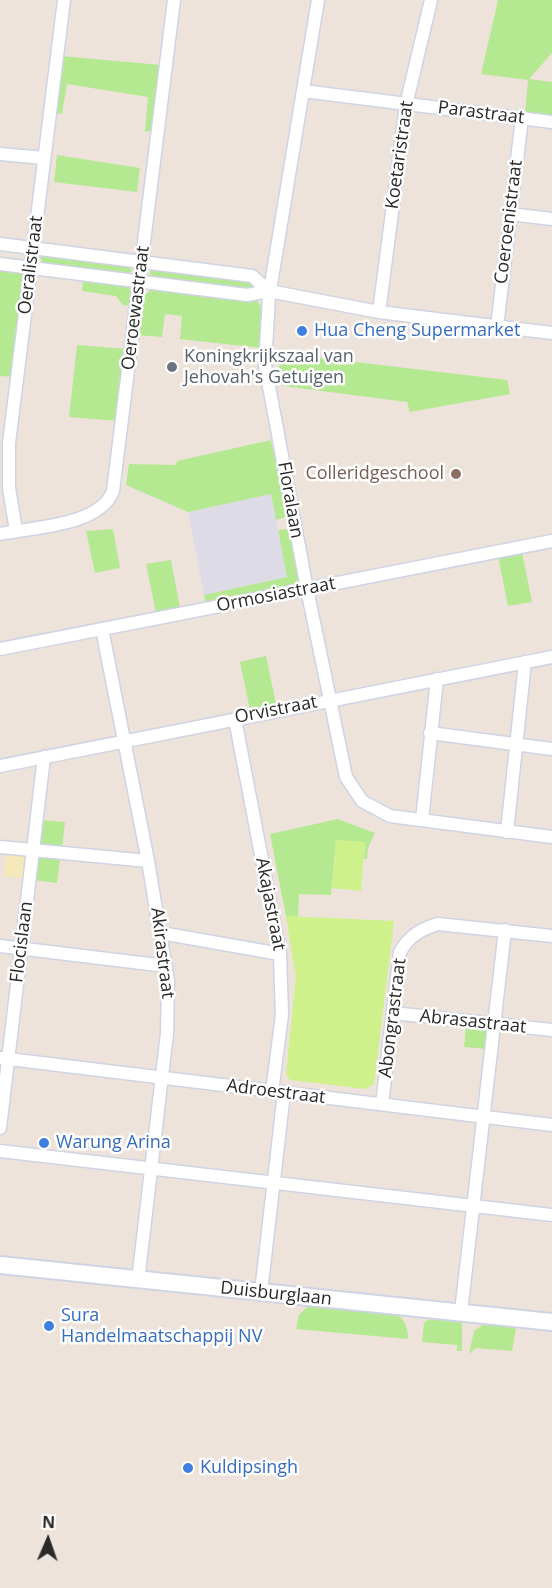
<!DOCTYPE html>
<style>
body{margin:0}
#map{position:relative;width:552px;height:1588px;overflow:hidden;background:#ede3da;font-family:"Open Sans",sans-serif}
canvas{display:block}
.north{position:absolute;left:18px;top:1510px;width:60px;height:60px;-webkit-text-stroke:4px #fff;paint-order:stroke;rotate:2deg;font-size:16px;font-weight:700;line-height:24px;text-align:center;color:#292929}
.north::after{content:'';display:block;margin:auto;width:21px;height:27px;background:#292929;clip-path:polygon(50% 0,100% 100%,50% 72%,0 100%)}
</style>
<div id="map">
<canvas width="552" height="1588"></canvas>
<div class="north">N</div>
</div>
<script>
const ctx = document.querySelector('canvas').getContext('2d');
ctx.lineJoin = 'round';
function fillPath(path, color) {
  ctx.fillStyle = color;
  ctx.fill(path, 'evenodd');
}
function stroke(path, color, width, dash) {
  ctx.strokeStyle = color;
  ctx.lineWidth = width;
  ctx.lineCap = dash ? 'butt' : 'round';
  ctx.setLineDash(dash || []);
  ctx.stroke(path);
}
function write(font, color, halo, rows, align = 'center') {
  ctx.font = font + ' "Open Sans",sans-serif';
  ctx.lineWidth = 5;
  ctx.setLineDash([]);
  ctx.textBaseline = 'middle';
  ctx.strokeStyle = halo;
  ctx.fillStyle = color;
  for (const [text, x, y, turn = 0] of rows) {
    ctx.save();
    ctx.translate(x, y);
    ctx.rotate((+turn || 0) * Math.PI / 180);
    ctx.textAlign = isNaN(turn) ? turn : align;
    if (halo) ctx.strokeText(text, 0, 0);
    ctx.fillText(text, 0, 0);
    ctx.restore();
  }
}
fillPath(new Path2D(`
 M271,494L287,577L204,595L188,512Z`), '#dddbe5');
fillPath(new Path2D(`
 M498,0H552V53L529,79L552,82V118L525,114L528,80L481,74Z
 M61,56L161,65L153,130L145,132L148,97L67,84L62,114L54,113Z
 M57,155L140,168L137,192L54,182Z
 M43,255L129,266L132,271L127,274L44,263L40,258Z
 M0,269L23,274L13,377L0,376Z
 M154,269L249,281L255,286L252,289L150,278V271Z
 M83,279L127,285L133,293L132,306L123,305L116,296L82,291Z
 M151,290L257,301L262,307L261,348L180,339L182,316L165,314L162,337L138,335L142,297Z
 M77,345L127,349L118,421L69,417Z
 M280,353L507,380L510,394L410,412L407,402L283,386L279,369Z
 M271,440L287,517L276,520L271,494L188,512L126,485L129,464L176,465L177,461Z
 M113,529L120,568L95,573L86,531Z
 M290,529L299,576L297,585L206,603L204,595L287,577L278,530Z
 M522,552L532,602L508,606L498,556Z
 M171,560L180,608L156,613L146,564Z
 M266,656L276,704L250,710L240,662Z
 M338,819L375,833L368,848L367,859H364L365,843L336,840L331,895L299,894L298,917L286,916L270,834Z
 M41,820L65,822L62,849L39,847Z
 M37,856L60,859L57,883L34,880Z
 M466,1027L489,1028L487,1049L464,1047Z
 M308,1306L392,1310C402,1315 409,1328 408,1339L296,1329L299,1315Z
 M430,1319L456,1320L462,1323V1351H457V1345L422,1342L424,1323Z
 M485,1323L514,1326L516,1329L512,1351L476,1348L469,1354L474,1331Z`), '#b5e991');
fillPath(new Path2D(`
 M7,851L29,854L25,878L4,876Z`), '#f5e8b9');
fillPath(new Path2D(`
 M336,840L365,842L361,891L332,888Z
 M286,916L394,921L374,1084L366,1089L290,1080L286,1074L296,977Z`), '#cef18b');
const street = new Path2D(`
 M318,0L269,296L265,365L307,589L346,777L362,801L390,816L552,837
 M303,91L552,122
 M0,154L44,158
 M510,214L552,219
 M0,244L252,276L269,291
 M0,264L247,295L269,291L379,312L552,333
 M379,312L406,105L431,0
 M497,327L522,118
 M16,531L9,488V443L64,0
 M0,534C33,527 100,526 113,491L174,0
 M102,629L148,861L168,981L167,1033L138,1281
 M0,649L552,541
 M235,719L280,954L282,1015L272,1092
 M430,733L552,749
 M0,766L552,657
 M422,820L437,679
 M507,832L525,662
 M0,847L148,861
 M161,933L280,954
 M0,946L166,966
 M393,1013L552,1030
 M0,1058L552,1125
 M382,1104L400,952C409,936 421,929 438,924L552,936
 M0,1128L44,757
 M0,1151L552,1215
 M261,1292L284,1093
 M461,1312L505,930`);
const secondary = new Path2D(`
 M0,1265L552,1322`);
stroke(street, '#cfd4e4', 15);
stroke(secondary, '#cfd4e4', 20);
stroke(street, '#fff', 12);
stroke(secondary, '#fff', 16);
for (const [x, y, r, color] of [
 [302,331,6,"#3f7fe0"],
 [172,367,6,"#6b7280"],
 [456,474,6,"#8d6e63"],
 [44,1143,6,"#3f7fe0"],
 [49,1326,6,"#3f7fe0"],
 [188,1468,6,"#3f7fe0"]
]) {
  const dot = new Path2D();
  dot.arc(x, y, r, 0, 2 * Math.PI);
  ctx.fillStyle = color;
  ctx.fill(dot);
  stroke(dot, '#fff', 2);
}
write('18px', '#292929', '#fff', [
 ["Parastraat",481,113,7],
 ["Koetaristraat",400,155,-82],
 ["Coeroenistraat",509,222,-83],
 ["Oeralistraat",31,265,-83],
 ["Oeroewastraat",136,308,-83],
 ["Floralaan",290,500,80],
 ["Ormosiastraat",276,595,-11],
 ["Orvistraat",276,710,-11],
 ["Akajastraat",270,904,79],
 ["Flocislaan",22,942,-83],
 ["Akirastraat",162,953,83],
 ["Abongrastraat",393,1018,-83],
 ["Abrasastraat",473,1022,6],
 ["Adroestraat",276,1092,7],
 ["Duisburglaan",276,1294,6]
]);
write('18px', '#366cbe', '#fff', [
 ["Hua Cheng Supermarket",314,331],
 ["Warung Arina",56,1143],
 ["Sura",61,1316],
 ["Handelmaatschappij NV",61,1337],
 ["Kuldipsingh",200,1468]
], 'left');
write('18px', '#5b616d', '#fff', [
 ["Koningkrijkszaal van",184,357],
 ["Jehovah's Getuigen",184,378]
], 'left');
write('18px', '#785e54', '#fff', [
 ["Colleridgeschool",444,474]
], 'right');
</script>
